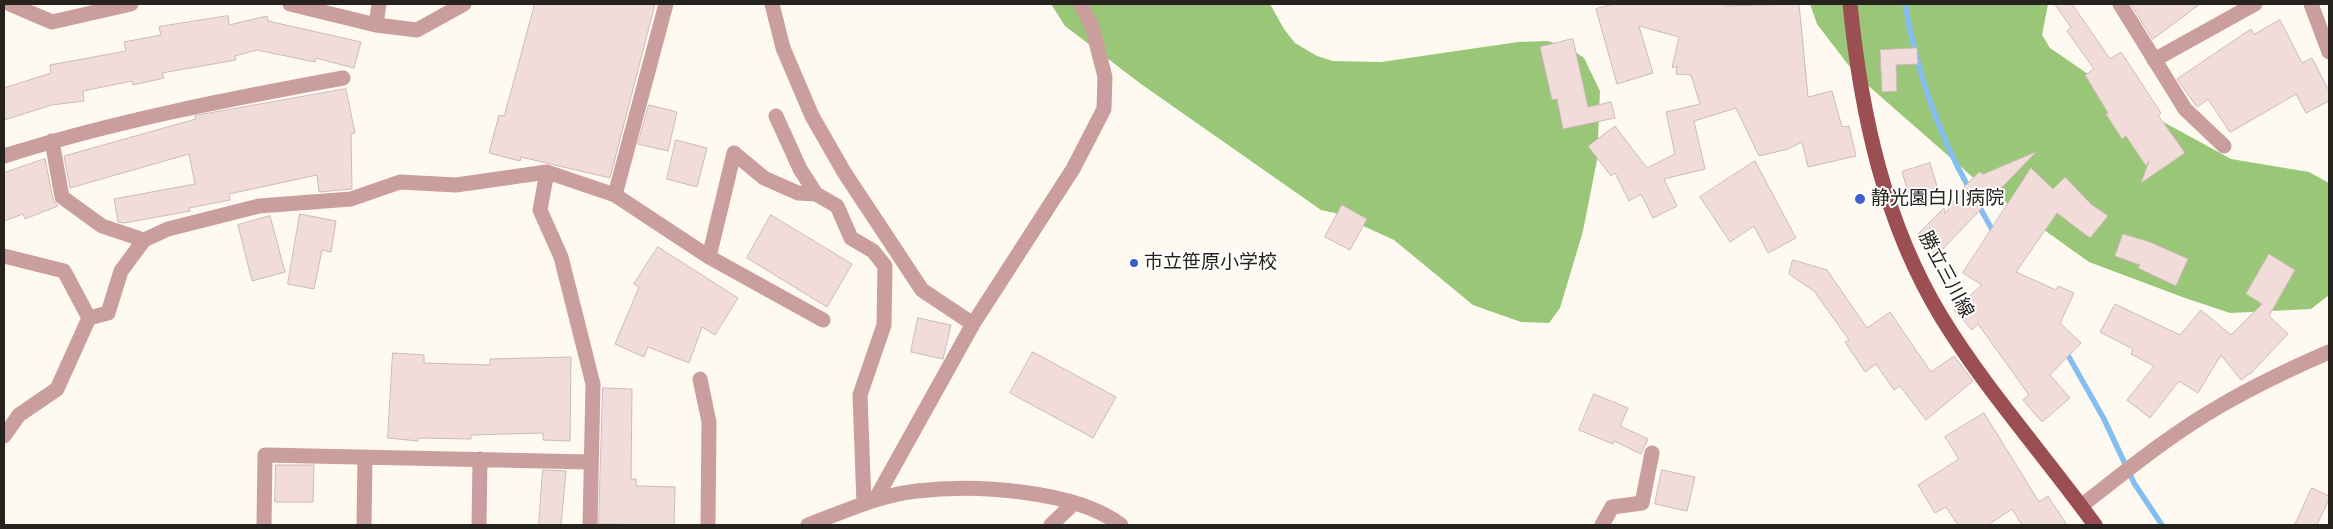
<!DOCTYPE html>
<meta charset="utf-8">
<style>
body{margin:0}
#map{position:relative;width:2333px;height:529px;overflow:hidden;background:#fef9f1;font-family:Jost,sans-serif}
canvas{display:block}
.frame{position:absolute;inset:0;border:5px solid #26231e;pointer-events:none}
</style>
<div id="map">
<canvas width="2333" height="529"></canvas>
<div class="frame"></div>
</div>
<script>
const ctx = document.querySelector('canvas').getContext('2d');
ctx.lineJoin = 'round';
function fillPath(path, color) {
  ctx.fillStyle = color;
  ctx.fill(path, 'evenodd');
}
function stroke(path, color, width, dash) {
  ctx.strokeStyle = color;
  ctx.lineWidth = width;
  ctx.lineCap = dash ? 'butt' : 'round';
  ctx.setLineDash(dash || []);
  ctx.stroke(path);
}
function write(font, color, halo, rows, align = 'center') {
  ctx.font = font + ' Jost,"Noto Sans JP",sans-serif';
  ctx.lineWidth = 4;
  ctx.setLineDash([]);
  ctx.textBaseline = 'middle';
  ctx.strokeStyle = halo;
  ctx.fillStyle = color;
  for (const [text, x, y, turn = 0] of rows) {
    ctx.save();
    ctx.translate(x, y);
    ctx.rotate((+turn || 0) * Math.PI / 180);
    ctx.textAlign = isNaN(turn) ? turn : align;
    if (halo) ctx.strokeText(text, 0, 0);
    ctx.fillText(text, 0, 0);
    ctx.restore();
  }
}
fillPath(new Path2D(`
 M1051,4H1270L1284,29L1295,43L1317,56L1333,61L1381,62L1518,42L1548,41L1571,49L1584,58L1600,91L1597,160L1583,231L1560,308L1549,323L1521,322L1473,305L1394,240L1335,213L1321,210L1141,84L1065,26Z
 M1810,4H2048L2042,35L2050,48L2136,107L2231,159L2309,172L2329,183V295L2311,309L2230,313L2185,298L2089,262L1984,187L1856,75L1817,24Z`), '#99c777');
stroke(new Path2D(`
 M1905,4C1916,68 1938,133 1970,190
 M1978,204L1995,235
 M2065,350L2104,419L2134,483L2162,525`), '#84bef1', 5.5);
const building = new Path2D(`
 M535,4H655L610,178L521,157L520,161L489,153L499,115L504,116Z
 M1614,4H1724V6L1799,4L1808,97L1832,91L1842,127L1849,126L1856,156L1808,167L1802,142L1788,149L1759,156L1736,108L1694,121L1705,169L1664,179L1677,206L1653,218L1641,194L1629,201L1615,173L1611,176L1588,146L1615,126L1647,168L1675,154L1666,112L1700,104L1691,75L1676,74L1677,66L1672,68L1679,37L1639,26L1653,73L1617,84L1596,9Z
 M2055,4H2072L2110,59L2121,52L2161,113L2158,115L2185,153L2141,183L2149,161L2146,166L2126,136L2122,139L2106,114L2108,113L2085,75L2094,69L2067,31L2071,28Z
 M2131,4H2200L2153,39Z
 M228,16L229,25L267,16L268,21L361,42L354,68L316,58L315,62L257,50L235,56L236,60L162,73L164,78L133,85L132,81L83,91L84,101L52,105L4,120V88L51,73L50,65L126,51L124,42L161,35L159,27Z
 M2280,20L2302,63L2312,58L2329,91V101L2306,113L2296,94L2231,132L2229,131L2208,99L2197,107L2177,79L2251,29L2254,34Z
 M1573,39L1588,107L1611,102L1615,118L1563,129L1557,99L1552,100L1540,47Z
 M1917,48L1918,64L1896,65L1897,91L1882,92L1880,50Z
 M346,89L355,133L351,134L352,189L319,192L317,175L229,194L230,200L189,208L190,211L124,223L118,222L114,199L195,184L189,154L70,188L64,156L196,119L195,116Z
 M649,105L677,112L668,151L638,144Z
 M676,140L707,148L697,187L667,179Z
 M2036,152L1937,255L1917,235L1944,208L1945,214L1963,188L1979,172L1983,174Z
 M45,159L53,199L58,206L25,219L23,214L4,221V173Z
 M1755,161L1796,238L1768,253L1754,226L1730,242L1700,197Z
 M1930,163L1940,196L1912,205L1902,172Z
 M2031,168L2053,189L2065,177L2091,204L2108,216L2090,238L2057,213L2016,272L2056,290L2058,286L2074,293L2060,323L2081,343L2050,375L2070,398L2042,422L2023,400L2029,395L1978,324L1972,330L1954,310L1982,285L1963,273Z
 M1342,205L1367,219L1350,250L1325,237Z
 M300,214L336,221L331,252L322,250L314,289L288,284Z
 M771,215L852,264L827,307L747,258Z
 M270,216L285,272L252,281L238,225Z
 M2123,234L2150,242L2188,259L2176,286L2138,268L2140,265L2115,256Z
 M658,247L738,298L715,335L702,327L689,363L648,347L644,357L615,344L639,287L634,284Z
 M2269,254L2295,270L2269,316L2288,334L2252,372L2241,380L2221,355L2198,393L2179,381L2150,418L2127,400L2154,366L2131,354L2133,349L2100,332L2115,304L2180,335L2201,310L2231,335L2262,304L2246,294Z
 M1793,260L1827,270L1867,328L1890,312L1931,372L1954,356L1973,381L1926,420L1900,386L1894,390L1876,364L1865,372L1845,342L1849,340L1814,291L1789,274Z
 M918,318L951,325L943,359L911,352Z
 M1033,352L1116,397L1093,438L1010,393Z
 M393,353L424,355V363L490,365V359L571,357L570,441L543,440V433L471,435V439L418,438V441L388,438Z
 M603,388L632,389L631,479H636V486L675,487L674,525L599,524Z
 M1594,394L1628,408L1620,426L1648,439L1641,454L1614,441L1613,444L1579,430Z
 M1984,413L2039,502L2048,496L2067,525H2022L2012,509L1988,525H1958L1946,507L1935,513L1918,485L1959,459L1945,437Z
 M276,465H314L313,502H275Z
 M543,470L566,471L561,525H539Z
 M1662,470L1695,477L1687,511L1655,504Z
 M2312,488L2329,496V499L2317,525H2295Z`);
fillPath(building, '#f1dcda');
stroke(building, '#ccbab8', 1);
stroke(new Path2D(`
 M10,4L52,22L131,4
 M290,4L376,25L417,30L464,4
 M772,4L783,48L812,116L844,172L922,290L973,324
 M2120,4L2185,109L2224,146
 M2311,4L2329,52
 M376,25L379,4
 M2154,60L2255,4
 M776,116L800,169L816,194
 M52,141L62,197L102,226L144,240
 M4,156C115,121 229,99 343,78
 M547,172L540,210L561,257L593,384L590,525
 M615,195L666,4
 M4,256L64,271L89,318
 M709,257L734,153L764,178L798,193L816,194L837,206L851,238L873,251L885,266L884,325L860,395L864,504
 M700,379L709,422L708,525
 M4,436L19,415L57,389L89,318L108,313L121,271L144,240L168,229L259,206L351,199L400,182L456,185L547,172L615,195L709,257L823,320
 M875,500L973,324L1073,169L1104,109L1105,77L1092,26L1081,4
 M2081,506C2126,471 2171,434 2220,406C2256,385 2292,368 2329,352
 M264,525L265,455L590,462
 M364,525L365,457
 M479,525L480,459
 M808,525C843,512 879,495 917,491C974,484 1075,490 1121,525
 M1051,525L1073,504
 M1602,525L1612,507L1642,503L1652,453`), '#cb9e9e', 15);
stroke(new Path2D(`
 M1850,4C1861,113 1884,223 1942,318C1986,390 2046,457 2095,525`), '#9b4f52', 15);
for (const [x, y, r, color] of [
 [1860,199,6,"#3c5ed0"],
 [1134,263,5,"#3c5ed0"]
]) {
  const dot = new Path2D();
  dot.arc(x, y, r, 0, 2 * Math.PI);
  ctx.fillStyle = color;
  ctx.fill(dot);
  stroke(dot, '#fff', 2);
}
write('19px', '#26231e', '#fff', [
 ["静光園白川病院",1871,199],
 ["市立笹原小学校",1144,263]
], 'left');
write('19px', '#26231e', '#fff', [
 ["勝立三川線",1945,275,62]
]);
</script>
